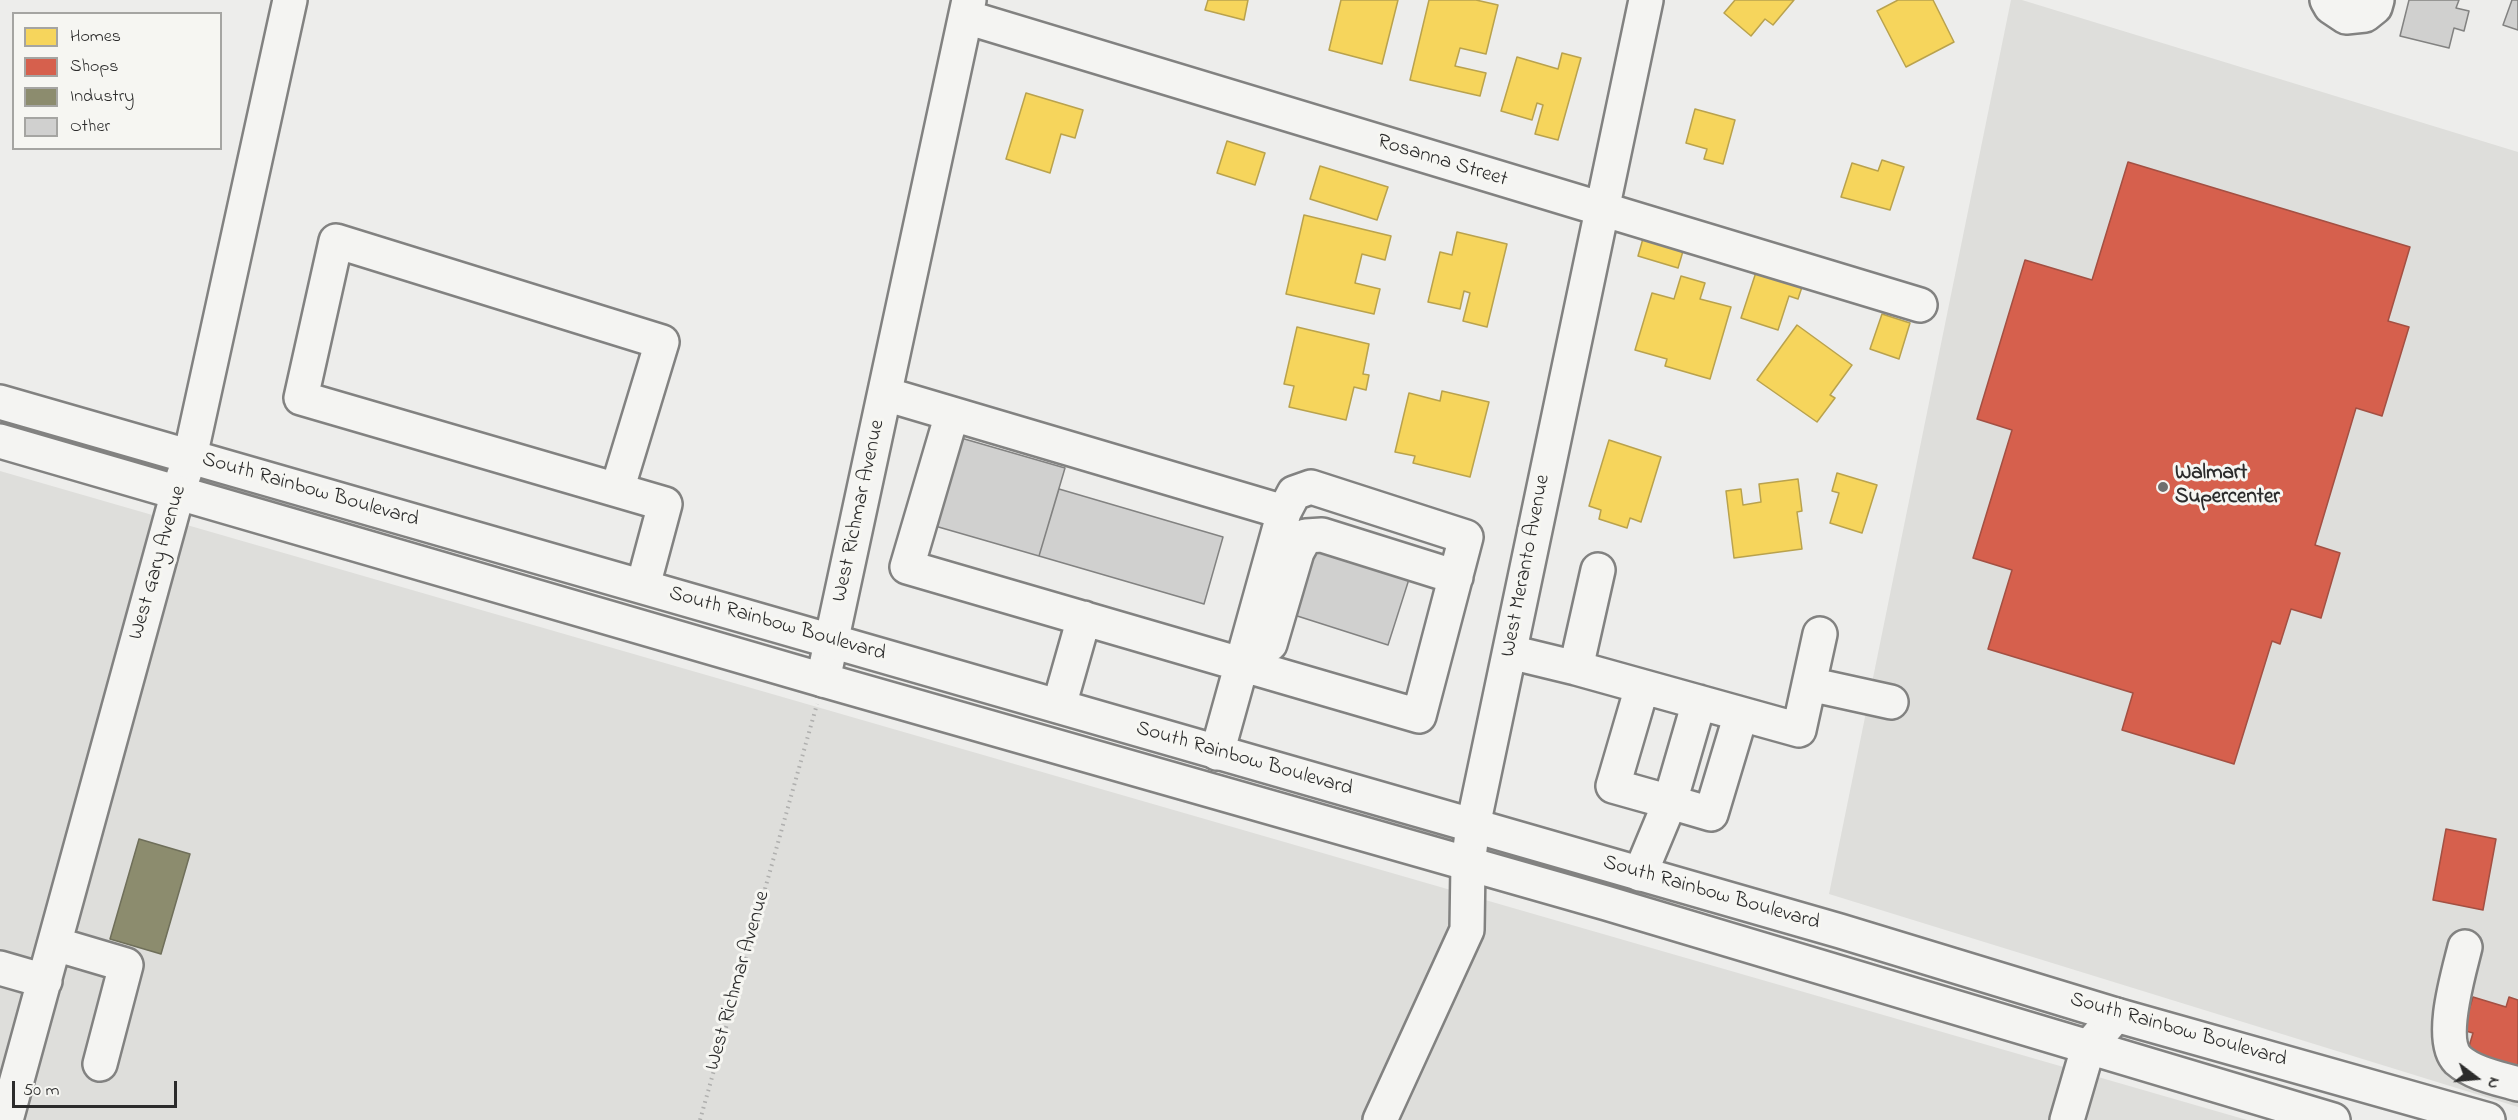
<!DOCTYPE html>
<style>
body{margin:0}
#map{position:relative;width:2518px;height:1120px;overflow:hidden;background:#ededeb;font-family:"Indie Flower",sans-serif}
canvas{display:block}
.legend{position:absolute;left:12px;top:12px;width:210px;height:138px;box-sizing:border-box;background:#f6f6f2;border:2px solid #a5a5a2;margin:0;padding:8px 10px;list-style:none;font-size:18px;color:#2b2b2b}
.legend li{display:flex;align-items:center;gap:12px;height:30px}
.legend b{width:30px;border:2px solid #a5a5a2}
.north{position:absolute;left:2446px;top:1048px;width:60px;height:60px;-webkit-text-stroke:4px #f6f6f2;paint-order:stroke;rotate:106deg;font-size:16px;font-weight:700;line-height:24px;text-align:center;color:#2b2b2b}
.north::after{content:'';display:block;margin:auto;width:21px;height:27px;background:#2b2b2b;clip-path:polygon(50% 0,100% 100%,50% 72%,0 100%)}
.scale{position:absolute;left:12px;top:1081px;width:165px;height:27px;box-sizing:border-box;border:3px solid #2b2b2b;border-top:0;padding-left:8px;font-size:18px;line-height:21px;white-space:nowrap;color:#2b2b2b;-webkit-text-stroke:4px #f6f6f2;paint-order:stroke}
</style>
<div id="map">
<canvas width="2518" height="1120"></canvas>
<ul class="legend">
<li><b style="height:16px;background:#f6d55c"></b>Homes</li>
<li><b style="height:16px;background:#d6604d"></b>Shops</li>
<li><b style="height:16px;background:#8c8c6e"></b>Industry</li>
<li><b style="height:16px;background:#d0d0cf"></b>Other</li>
</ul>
<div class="north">N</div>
<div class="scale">50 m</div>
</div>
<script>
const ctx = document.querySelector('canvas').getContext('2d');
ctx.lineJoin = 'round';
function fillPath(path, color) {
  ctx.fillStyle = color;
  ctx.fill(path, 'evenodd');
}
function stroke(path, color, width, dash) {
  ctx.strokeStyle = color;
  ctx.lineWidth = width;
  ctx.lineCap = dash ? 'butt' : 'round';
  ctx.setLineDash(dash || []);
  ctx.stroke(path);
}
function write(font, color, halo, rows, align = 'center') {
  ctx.font = font + ' "Indie Flower",sans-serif';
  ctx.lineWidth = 6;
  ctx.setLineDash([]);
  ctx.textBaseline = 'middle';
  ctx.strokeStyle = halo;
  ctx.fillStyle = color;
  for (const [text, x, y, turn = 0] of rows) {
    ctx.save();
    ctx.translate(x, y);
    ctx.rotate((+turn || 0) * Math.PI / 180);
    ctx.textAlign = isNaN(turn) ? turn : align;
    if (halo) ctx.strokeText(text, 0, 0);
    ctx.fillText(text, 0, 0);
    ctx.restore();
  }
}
fillPath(new Path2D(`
 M2011,0H2022L2518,152V1107L1829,894Z
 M0,471L2247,1120H0Z`), '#dededb');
const homes = new Path2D(`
 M1208,0H1248L1244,20L1205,10Z
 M1341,0H1398L1382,64L1329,50Z
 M1429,0H1476L1498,5L1486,54L1460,48L1455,66L1486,73L1480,96L1410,80Z
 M1735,0H1794L1773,25L1765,19L1751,36L1724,13Z
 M1898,0H1933L1954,42L1906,67L1877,11Z
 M1562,53L1581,58L1558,140L1535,134L1543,105L1537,103L1532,120L1501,111L1517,57L1558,69Z
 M1026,93L1083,110L1075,138L1061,134L1050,173L1006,159Z
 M1695,109L1735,120L1723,164L1704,159L1707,149L1686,143Z
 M1227,141L1265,153L1255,185L1217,173Z
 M1882,160L1904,167L1890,210L1841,197L1852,163L1878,171Z
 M1320,166L1388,187L1377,220L1310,199Z
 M1304,215L1391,236L1385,260L1362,254L1355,283L1380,289L1374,314L1286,294Z
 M1646,228L1686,241L1678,268L1638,256Z
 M1457,232L1507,244L1487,327L1463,321L1470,293L1464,291L1460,309L1428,302L1440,252L1452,255Z
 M1759,263L1805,278L1798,299L1789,296L1778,330L1741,318Z
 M1681,276L1705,283L1700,299L1731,307L1710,379L1665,366L1667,359L1635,350L1652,293L1674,299Z
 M1882,314L1910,323L1899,359L1870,349Z
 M1797,325L1852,365L1830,395L1835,398L1817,422L1757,380Z
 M1297,327L1369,344L1363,374L1369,375L1366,390L1354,387L1346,420L1289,407L1294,386L1284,384Z
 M1442,391L1489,402L1470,477L1413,463L1415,456L1395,452L1409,393L1440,401Z
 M1609,440L1661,457L1641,522L1630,518L1627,528L1599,519L1601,510L1589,506Z
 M1837,473L1877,485L1862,533L1830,523L1839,493L1832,491Z
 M1798,479L1802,511L1797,512L1802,549L1734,558L1726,491L1741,489L1743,505L1761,502L1759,484Z`);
fillPath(homes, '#f6d55c');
stroke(homes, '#b9a24d', 1.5);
const shops = new Path2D(`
 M2128,162L2410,247L2388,321L2409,327L2382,416L2356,408L2315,545L2340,553L2321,618L2291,609L2280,644L2272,641L2234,764L2122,730L2133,693L1988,649L2012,570L1973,558L2012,430L1977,419L2025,260L2092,280Z
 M2446,829L2496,839L2483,910L2433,900Z
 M2473,997L2506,1007L2509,997L2518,1000V1075L2465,1060L2473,1033L2455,1028L2466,1020Z`);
fillPath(shops, '#d6604d');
stroke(shops, '#a35043', 1.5);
const industry = new Path2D(`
 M139,839L190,854L161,954L110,939Z`);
fillPath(industry, '#8c8c6e');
stroke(industry, '#6f6f5a', 1.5);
const building = new Path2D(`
 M2409,0H2459L2456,8L2469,11L2464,31L2454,28L2449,48L2400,36Z
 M2512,0H2518V30L2503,25Z
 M961,438L1065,468L1039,556L935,526Z
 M1059,489L1223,537L1204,604L1039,556Z
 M1312,546L1410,576L1388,645L1291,614Z`);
fillPath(building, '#d0d0cf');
stroke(building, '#828281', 1.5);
const minor = new Path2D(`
 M2327,0L2331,7L2346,17L2365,15L2375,7L2377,0
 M966,17L1920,305
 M885,394L1284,512L1217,753
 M952,414L907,567L1419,716L1466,537L1311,487L1294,493L1284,512
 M617,490L301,398L336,241L662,342L617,490L665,504L643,586
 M1270,644L1297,552L1306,536L1322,535L1456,577
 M1510,652L1576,668L1598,570
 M1576,668L1799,730L1820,634
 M823,680L969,0
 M1809,684L1891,702
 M1699,702L1670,802L1711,814L1741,714
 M1059,706L1084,618
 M1640,874L1670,802L1613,786L1642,687
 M55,944L126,965L100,1064
 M2465,947C2459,972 2438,1040 2458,1060C2474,1074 2498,1078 2518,1084
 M0,968L45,981
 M6,1120L178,492L190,457L290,0
 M1380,1120L1467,930L1468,864L1473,826L1646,0
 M2067,1120L2088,1048L2116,1015`);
const major = new Path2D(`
 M0,402L1840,931L2116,1015L2488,1120
 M0,441L823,680L1606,903L2333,1120`);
stroke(minor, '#828281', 38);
stroke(major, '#828281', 38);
stroke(new Path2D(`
 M700,1120L817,704`), '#afafae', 4, [1.5, 4.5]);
stroke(minor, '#f4f4f2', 33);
stroke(major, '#f4f4f2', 33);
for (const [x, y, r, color] of [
 [2163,487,6,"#6f6f6e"]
]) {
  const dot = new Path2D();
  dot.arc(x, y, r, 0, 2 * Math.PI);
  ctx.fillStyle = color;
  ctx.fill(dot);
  stroke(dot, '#f6f6f2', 2);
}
write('21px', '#2b2b2b', '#f6f6f2', [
 ["Rosanna Street",1442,162,17],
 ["South Rainbow Boulevard",310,491,16],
 ["West Richmar Avenue",860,511,-78],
 ["West Gary Avenue",159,563,-74],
 ["West Meranto Avenue",1527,566,-79],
 ["South Rainbow Boulevard",777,625,16],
 ["South Rainbow Boulevard",1244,760,16],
 ["South Rainbow Boulevard",1711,894,16],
 ["West Richmar Avenue",739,981,-74],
 ["South Rainbow Boulevard",2178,1031,16]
]);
write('bold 21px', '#2b2b2b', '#f6f6f2', [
 ["Walmart",2175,475],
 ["Supercenter",2175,499]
], 'left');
</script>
